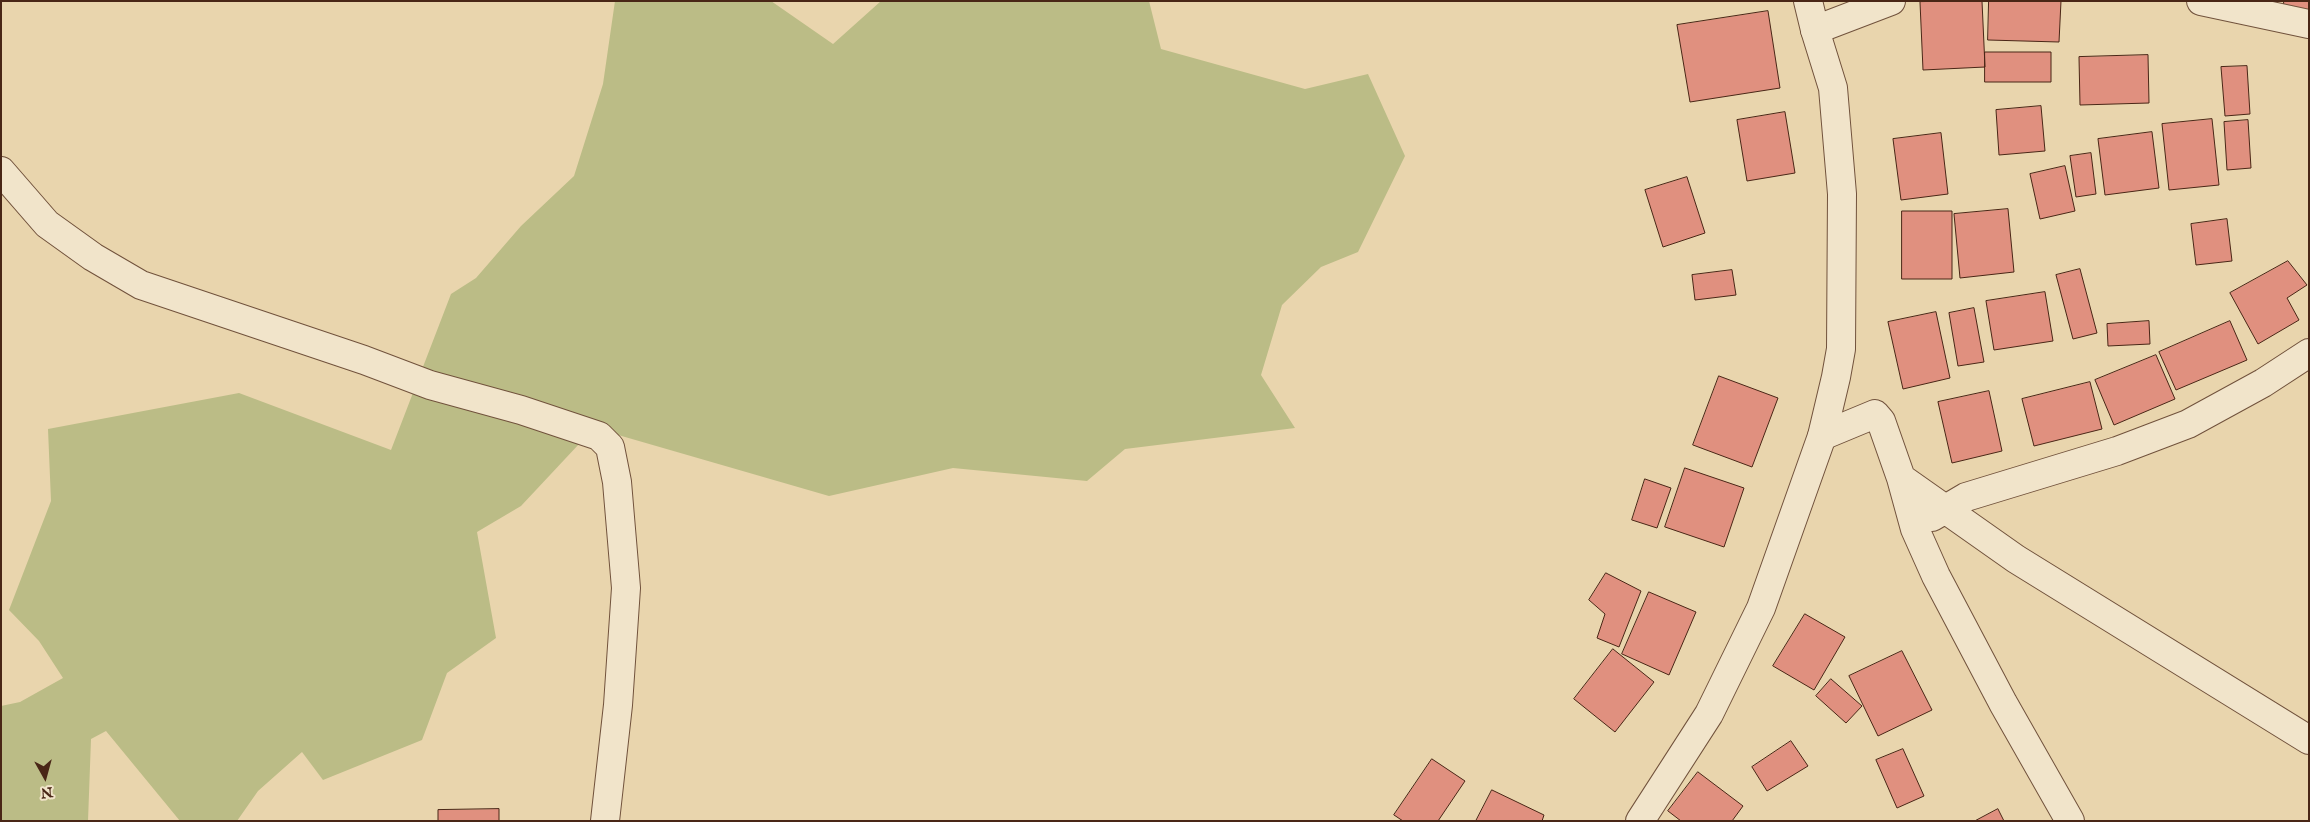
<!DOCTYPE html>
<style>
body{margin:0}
#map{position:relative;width:2310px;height:822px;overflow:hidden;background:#e9d5ad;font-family:"IM FELL English",serif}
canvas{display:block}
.frame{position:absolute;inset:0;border:2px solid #492616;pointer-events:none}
.north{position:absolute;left:20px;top:752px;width:50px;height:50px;-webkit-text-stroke:4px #f1e4ca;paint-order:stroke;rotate:173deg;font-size:14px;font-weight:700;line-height:20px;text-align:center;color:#492616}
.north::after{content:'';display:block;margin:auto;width:18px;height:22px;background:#492616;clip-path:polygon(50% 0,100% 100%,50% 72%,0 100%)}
</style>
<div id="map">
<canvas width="2310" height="822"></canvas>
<div class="frame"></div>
<div class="north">N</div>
</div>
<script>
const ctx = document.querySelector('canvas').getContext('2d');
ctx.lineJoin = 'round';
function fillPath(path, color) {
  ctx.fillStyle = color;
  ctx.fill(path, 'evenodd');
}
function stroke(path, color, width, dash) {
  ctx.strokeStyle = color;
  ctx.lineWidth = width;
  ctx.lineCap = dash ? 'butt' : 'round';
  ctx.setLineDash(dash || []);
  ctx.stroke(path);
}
fillPath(new Path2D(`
 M615,1H771L833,44L881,1H1149L1161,49L1305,89L1368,74L1405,156L1358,252L1321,267L1282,305L1261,375L1295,428L1125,449L1087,481L953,468L829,496L594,428L521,506L477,532L496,638L447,673L422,740L323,780L302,752L258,791L237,821H180L106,731L91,739L88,821H1V706L20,702L63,678L39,641L9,610L51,501L48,429L239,393L391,450L451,294L476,278L521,226L574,176L603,84Z`), '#bbbc86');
const building = new Path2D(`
 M1982,1L1985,67L1923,70L1920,2Z
 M1989,1H2061L2059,42L1988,40Z
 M2284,1H2309V13H2284Z
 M1768,11L1780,88L1690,102L1677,25Z
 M1985,52H2051V82H1985Z
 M2148,55L2149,103L2080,105L2079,57Z
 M2247,66L2250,114L2225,116L2221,67Z
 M2041,106L2045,151L1999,155L1996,110Z
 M1785,112L1795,173L1747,181L1737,120Z
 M2212,119L2219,185L2169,190L2162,124Z
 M2248,120L2251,168L2227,170L2224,122Z
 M2152,132L2159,188L2105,195L2098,139Z
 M1941,133L1948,194L1901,200L1893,139Z
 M2091,153L2096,194L2076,197L2070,156Z
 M2065,166L2075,211L2040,219L2030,174Z
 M1687,177L1705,233L1663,247L1645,190Z
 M2008,209L2014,272L1960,278L1954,214Z
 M1902,211H1952V279H1902Z
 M2227,219L2232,261L2196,265L2191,224Z
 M2288,261L2307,285L2287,298L2299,320L2258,344L2230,293Z
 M2080,269L2097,333L2073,339L2056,275Z
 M1732,270L1736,295L1695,300L1692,275Z
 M2045,292L2053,341L1994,350L1986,301Z
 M1974,308L1984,362L1958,366L1949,313Z
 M1936,312L1950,378L1903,389L1888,322Z
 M2149,321L2150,344L2108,346L2107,324Z
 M2230,321L2247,360L2176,390L2159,352Z
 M2156,355L2175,399L2114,425L2095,380Z
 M1719,376L1778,398L1752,467L1693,445Z
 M2090,382L2102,429L2034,446L2022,399Z
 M1989,391L2002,451L1952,463L1938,402Z
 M1685,468L1744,488L1724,547L1665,527Z
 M1645,479L1671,488L1657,528L1632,520Z
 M1606,573L1641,591L1619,647L1597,638L1605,614L1589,600Z
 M1649,592L1696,612L1669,675L1622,654Z
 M1805,614L1845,637L1814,690L1773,666Z
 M1613,649L1654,682L1615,732L1574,699Z
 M1902,651L1932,710L1878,736L1849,676Z
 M1831,679L1862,706L1846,723L1816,696Z
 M1791,741L1808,766L1767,791L1752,767Z
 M1903,749L1924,796L1897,808L1876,760Z
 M1432,759L1465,781L1438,821H1403L1394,815Z
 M1698,772L1743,806L1732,821H1681L1668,811Z
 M1492,790L1544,815L1542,821H1476Z
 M499,809V821H438V810Z
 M1998,809L2004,821H1975Z`);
fillPath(building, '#e0907f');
stroke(building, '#492616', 1);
const minor = new Path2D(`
 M2201,1L2309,24
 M1815,30L1891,1
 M1,171L47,224L93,257L141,285L364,360L430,385L521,410L599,436L610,447L617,482L626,588L618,705L605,821
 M1822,436L1875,414L1881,421L1901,478L1915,529L1936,576L2003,703L2070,821
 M1901,478L2016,559L2309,740
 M1932,517L1966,497L2117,451L2188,424L2263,383L2309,353`);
const tertiary = new Path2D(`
 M1640,821L1709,714L1761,608L1822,436L1836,377L1841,349L1842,194L1833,88L1815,30L1808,1`);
stroke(minor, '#71523c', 30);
stroke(tertiary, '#71523c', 30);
stroke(minor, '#f1e4ca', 28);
stroke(tertiary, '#f1e4ca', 28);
</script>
